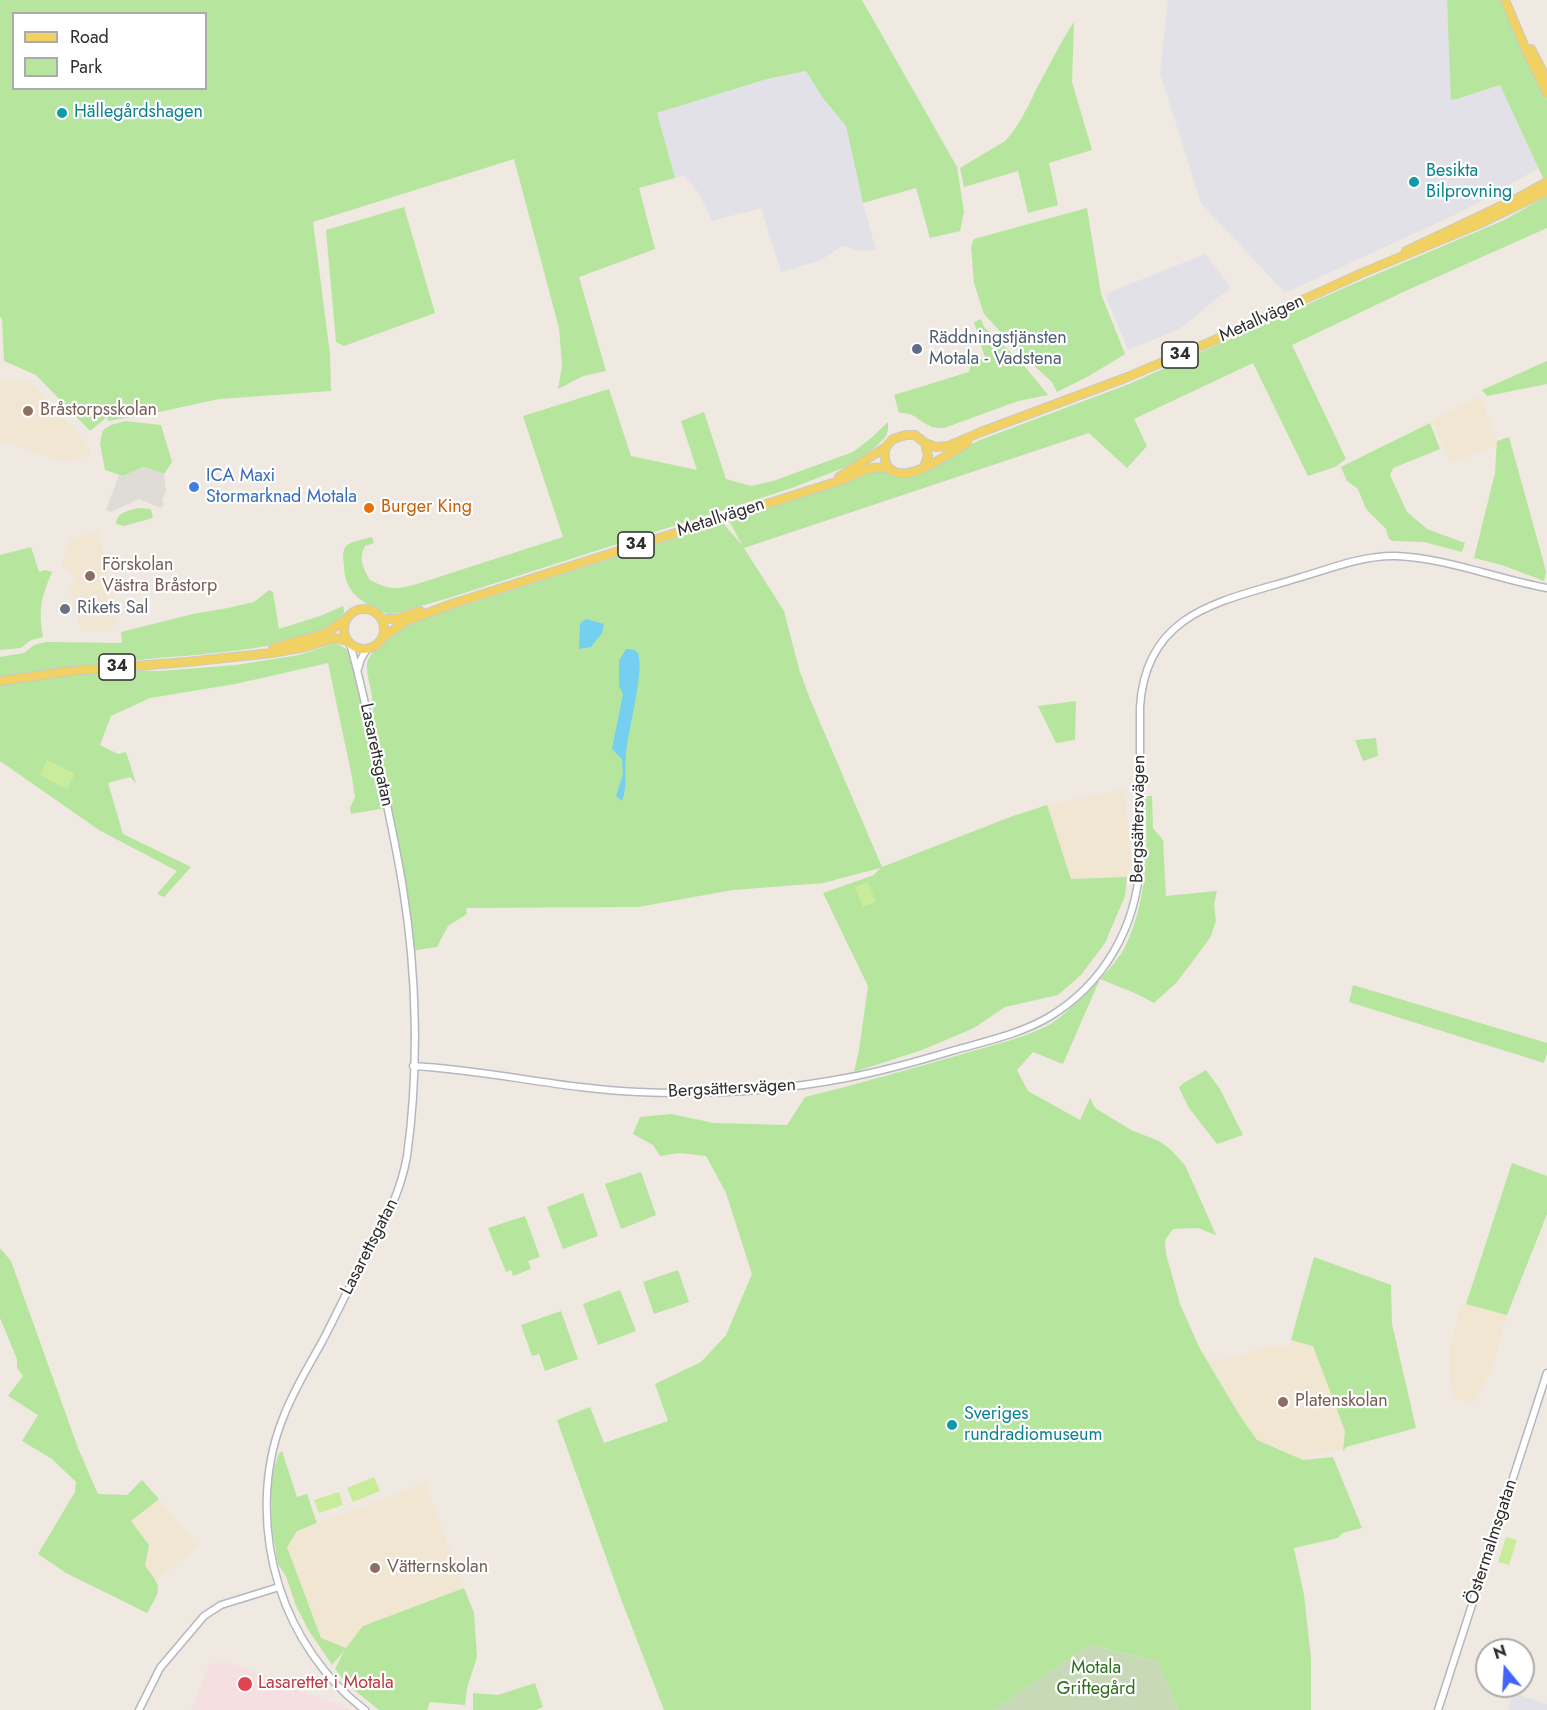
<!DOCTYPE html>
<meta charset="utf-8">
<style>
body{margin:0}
#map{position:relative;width:1547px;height:1710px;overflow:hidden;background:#efe9e1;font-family:Jost,sans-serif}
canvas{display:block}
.legend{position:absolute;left:12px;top:12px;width:195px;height:78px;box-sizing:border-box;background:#fff;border:2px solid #ababab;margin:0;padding:8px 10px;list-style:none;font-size:18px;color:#2e2e2e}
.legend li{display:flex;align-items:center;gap:12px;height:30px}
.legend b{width:30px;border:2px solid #ababab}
.north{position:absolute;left:1475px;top:1638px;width:60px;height:60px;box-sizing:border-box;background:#fff;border:2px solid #ababab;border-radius:50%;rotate:342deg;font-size:16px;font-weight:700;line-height:24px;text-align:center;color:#2e2e2e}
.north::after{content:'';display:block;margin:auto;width:21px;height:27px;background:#4264fb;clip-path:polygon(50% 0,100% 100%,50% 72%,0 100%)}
</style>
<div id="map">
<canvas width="1547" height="1710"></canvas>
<ul class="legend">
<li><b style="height:8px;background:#f2d163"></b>Road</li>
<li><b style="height:16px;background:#b6e59e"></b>Park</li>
</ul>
<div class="north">N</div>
</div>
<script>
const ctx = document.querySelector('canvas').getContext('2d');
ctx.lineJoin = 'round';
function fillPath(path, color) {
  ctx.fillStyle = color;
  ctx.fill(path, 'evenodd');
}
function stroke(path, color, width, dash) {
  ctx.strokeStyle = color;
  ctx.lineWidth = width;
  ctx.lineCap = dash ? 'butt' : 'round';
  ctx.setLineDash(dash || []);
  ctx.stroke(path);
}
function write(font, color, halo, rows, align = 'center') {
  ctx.font = font + ' Jost,sans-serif';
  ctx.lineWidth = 4.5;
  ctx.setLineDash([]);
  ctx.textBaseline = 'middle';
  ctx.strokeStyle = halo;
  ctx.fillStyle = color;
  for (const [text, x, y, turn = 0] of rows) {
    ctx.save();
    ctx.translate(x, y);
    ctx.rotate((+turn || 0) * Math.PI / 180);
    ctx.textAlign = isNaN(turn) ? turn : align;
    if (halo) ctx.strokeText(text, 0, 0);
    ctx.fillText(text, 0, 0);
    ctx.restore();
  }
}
fillPath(new Path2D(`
 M1168,0H1447L1449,37L1457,99L1500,85L1539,168L1461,212L1285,293L1201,203L1160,73Z
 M806,71L822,97L846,126L863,203L876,250L866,251L855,250L847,246L841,247L821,260L781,272L761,208L712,221L699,193L683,175L675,178L657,113L767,79Z
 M1205,254L1231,287L1178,330L1128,350L1105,294Z
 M1513,1693L1547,1704V1710H1508Z`), '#e3e1e8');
fillPath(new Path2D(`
 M0,381H30L88,445L91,455L64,462L0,440Z
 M1480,396L1497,441V446L1450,463L1432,420Z
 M98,531L118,617L111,631L82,632L68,585L76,582L69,570L61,565L70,539Z
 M1124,789L1131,861L1127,877L1071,879L1047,805Z
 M1462,1303L1507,1315L1490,1375L1472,1404L1452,1397L1449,1351Z
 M1293,1341L1313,1345L1345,1431L1343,1451L1334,1449L1303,1460L1257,1440L1240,1416L1200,1349L1212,1361L1234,1357L1270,1346L1285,1347Z
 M425,1483L464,1588L363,1626L346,1648L321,1638L287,1547L297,1531Z
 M159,1499L197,1546L157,1580L145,1566L131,1521Z`), '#f0e6d1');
fillPath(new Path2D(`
 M220,1660L289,1683L288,1687L341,1705L349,1710H191L209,1666Z`), '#f5dfe0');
fillPath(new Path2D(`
 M0,0H862L957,167L964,212L960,231L930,238L916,188L863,203L846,126L822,97L806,71L767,79L657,113L675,178L639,188L655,249L579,277L606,371L583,376L558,389L562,366L559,328L514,159L313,222L330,354L331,391L219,399L159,412L108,421L107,417L90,431L36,375L4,361L2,319L0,317ZM14,14H206V88H14Z
 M1447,0H1501L1522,52L1547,99V178L1544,180L1500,85L1457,99L1451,100Z
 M1074,22L1072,82L1092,150L1049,163L1058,205L1028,213L1018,171L964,187L960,168L1005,141C1019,127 1028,106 1037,88C1049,66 1060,43 1074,22Z
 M1547,196V228L1401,293L1292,345L1346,459L1335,467L1308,476L1253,363L1134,419L1147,446L1127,468L1089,433L744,548L784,611L799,669L810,699L882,867L1010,817L1047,805L1071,879L1127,877L1125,896L1105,943L1081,975L1058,995L1005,1007L974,1028L922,1050L854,1072L859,1050L868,986L823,893L874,875L880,868L823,883L733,890L638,907L466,908L467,914L448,926L437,947L411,951L386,808L351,814L350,808L355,797L352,777L328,663L235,684L150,698L111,716L100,745L118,754L126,752L136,783L130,777L108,783L123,834L191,867L164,897L157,894L177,871L99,830L0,761V657L24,653L34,645L46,642L122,643L121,632L193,614L228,608L254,602L269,590L273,592L279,629L323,615L343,606C359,646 181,656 158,658C132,661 101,663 76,669L160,671L236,665L299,655L336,643L346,649L350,656L359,695L375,749C374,732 374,714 372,697C371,687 366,674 367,664C368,650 402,627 415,621L676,538L722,522L742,545L728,519L871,470H880L898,477L906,478L918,474L953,453L980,440L1129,384L1344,288L1502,221Z
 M404,207L435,313L344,346L336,342L326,230Z
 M1087,208L1101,294L1125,354L1089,376L1057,392L1052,382L1020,353L984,314L974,283L971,246L974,239Z
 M981,319L984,327L1022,363L1048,395L1018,401L944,428C930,429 925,423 914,416C909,413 904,413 899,413L894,395L969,372L971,362L985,358L974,322Z
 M1547,361V384L1487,396L1482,390Z
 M609,389L631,456L697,470L681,421L704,412L726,479L751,486L773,481L853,452L870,439L888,422V430L886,436L878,445L851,465L789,489L455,596L390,615C383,613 379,610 373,607C354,598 344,586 344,564C343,559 342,551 346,546C351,541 365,539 372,537L374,543L365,546C358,560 363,567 370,580C390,590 395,590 417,584L563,537L523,416Z
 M125,421L161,425L172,462L164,474L144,467L123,476L105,470L100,443L103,430L111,425Z
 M1430,423L1440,449L1393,468L1390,475L1407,512L1427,529L1465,543L1462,552L1424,542L1393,541L1389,539L1386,529L1366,509L1358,489L1347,481L1341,467Z
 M1509,437L1546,571L1544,581L1502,565L1474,558L1495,473L1497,441Z
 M138,508L151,509L153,518L124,526L116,524C117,512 128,511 138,508Z
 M31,547L39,572L45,570L52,572C41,598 38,609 43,637L31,640L21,648L0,650V555Z
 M1076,701L1075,740L1056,743L1038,706Z
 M1376,738L1378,756L1363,761L1355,740Z
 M1145,796H1152L1153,828L1163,840L1166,896L1217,891L1214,905L1216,921L1210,938L1177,982L1154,1003L1137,994L1100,979L1063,1064L1033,1052L1017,1070L1028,1091L1080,1120L1090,1098L1095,1108L1131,1130L1159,1141L1171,1150L1185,1165L1216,1235L1198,1228L1173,1229L1165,1240L1166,1254L1180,1304L1200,1349L1240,1416L1257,1440L1303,1460L1333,1457L1362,1528L1342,1533L1338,1538L1294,1548L1304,1595L1311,1658V1710H1178L1157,1661L1090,1645L994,1710H664L621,1599L557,1420L590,1407L604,1443L668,1421L655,1384L701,1362L726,1335L752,1274L726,1193L706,1156L679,1153L660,1156L653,1145L633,1134L640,1117L671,1114L714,1123L787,1125L805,1097C858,1084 910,1069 963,1054C992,1045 1021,1039 1049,1025C1067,1015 1116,966 1125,947C1148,899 1148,848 1145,796Z
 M1353,985L1547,1043V1053L1544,1063L1349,1002Z
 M1206,1070L1220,1089L1243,1135L1217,1144L1189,1108L1179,1088L1182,1084Z
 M1512,1163L1547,1176V1214L1507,1315L1466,1304Z
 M641,1172L656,1215L621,1229L605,1184Z
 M583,1193L598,1236L563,1249L547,1207Z
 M525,1216L540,1257L528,1261L531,1269L513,1276L511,1270L506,1272L488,1228Z
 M0,1248L11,1261L78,1448L98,1494L127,1495L142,1480L159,1499L131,1521L149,1545L145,1566C163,1588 161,1589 147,1613L66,1573L38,1554L75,1492L76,1482L52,1459L22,1441L38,1415L8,1396L23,1376L17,1368V1359L0,1318Z
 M1314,1257L1391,1285L1392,1324L1416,1428L1346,1447L1343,1451L1345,1431L1313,1346L1291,1340Z
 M678,1270L689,1302L654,1314L643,1282Z
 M620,1290L636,1331L598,1345L583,1304Z
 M561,1311L578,1359L545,1371L539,1354L532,1356L521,1325Z
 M282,1451L297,1497L307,1494L317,1523L297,1531L287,1547L321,1638L346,1648L363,1626L464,1588L474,1613L477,1657L467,1688L465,1705L430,1702L427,1710H379L348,1685L335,1669L344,1651L332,1665L309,1631L296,1606L286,1576L278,1564L272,1529L271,1479L278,1455Z
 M535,1683L543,1707L536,1710H473V1693L498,1695Z`), '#b6e59e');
fillPath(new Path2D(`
 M1090,1645L1157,1661L1178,1710H994Z`), '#c8d9b8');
fillPath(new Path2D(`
 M47,760L75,774L67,789L40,775Z
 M868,882L876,902L863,907L855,887Z
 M374,1477L380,1491L353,1502L347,1488Z
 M339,1492L343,1505L319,1513L314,1500Z
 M1506,1537L1517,1540L1509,1565L1498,1562Z`), '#c9ec9a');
fillPath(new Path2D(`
 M144,467L164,474L166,491L162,501L164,505L161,508L139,499L111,512L106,510L119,475L123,476Z`), '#dfdcd8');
fillPath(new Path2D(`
 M586,619L604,624L602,633L591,647L579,649L580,624Z
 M626,649C631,649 636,649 638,654C645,669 627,735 626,755C624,770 628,786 622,801L616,796L623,774L622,759L612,749L623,694L619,686V661Z`), '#75cff0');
const tertiary = new Path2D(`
 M350,644C363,688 371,733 381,777C389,814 397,851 403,889C417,975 419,1070 407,1156C400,1197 380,1230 361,1266C347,1291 335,1317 322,1342C308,1367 293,1391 283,1418C262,1470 262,1532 279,1586C294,1634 325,1680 365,1710
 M358,669L361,659L367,649
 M413,1066C489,1070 563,1089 638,1092C707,1095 778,1091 846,1078C883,1071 919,1061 955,1050C987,1041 1020,1034 1049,1017C1104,984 1136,927 1140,864V707C1146,610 1224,601 1298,578C1329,569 1363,555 1396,556C1447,558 1497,579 1547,588
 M139,1710L160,1668L204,1616L221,1605L279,1587
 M1438,1710L1547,1373`);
const primary = new Path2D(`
 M1505,0L1526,50L1547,93
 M1531,49L1547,80
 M1406,251L1518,198L1547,182
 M925,443L936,447L948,446L981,432L1125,378L1210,342L1362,273L1479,224L1547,191
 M886,447C884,453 884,459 887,465C901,490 951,452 967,443
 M839,477L886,447L893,439L906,435H915L925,443L928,456L924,467
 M344 629a20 20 0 1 1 40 0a20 20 0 1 1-40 0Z
 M381,619H396L420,611
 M382,638L406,621L452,604L842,480C860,473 870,464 890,469
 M273,648L326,633L345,620
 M0,681L71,671L187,662L272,653L305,647L335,638L347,641`);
stroke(tertiary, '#b4b7c1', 9);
stroke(primary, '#c9c9c9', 10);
stroke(tertiary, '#fff', 6);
stroke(primary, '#f2d163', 8);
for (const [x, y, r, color] of [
 [62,113,6,"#0f9aa8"],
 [1414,182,6,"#0f9aa8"],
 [917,349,6,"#5c6f8a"],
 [28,411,6,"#8d6e63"],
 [194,487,6,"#3f7fe0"],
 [369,508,6,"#e8710a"],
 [90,576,6,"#8d6e63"],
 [65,609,6,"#6b7280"],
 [1283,1402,6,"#8d6e63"],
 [952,1425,6,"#0f9aa8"],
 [375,1568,6,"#8d6e63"],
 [245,1684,8,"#e0444e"]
]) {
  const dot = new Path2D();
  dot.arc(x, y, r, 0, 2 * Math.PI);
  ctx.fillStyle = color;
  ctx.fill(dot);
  stroke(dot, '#fff', 2);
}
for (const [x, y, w] of [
 [1180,355,36],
 [636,545,36],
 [117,667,36]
]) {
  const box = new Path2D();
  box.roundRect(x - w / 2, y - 13, w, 26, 4.5);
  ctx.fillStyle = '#fff';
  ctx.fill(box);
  stroke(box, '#2e2e2e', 1.5);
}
write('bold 16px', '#2e2e2e', null, [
 ["34",1180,355],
 ["34",636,545],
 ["34",117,667]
]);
write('18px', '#0d838f', '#fff', [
 ["Hällegårdshagen",74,113],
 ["Besikta",1426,172],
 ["Bilprovning",1426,193],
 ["Sveriges",964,1415],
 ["rundradiomuseum",964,1436]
], 'left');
write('18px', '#2e2e2e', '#fff', [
 ["Metallvägen",1262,319,-24],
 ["Metallvägen",721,518,-18],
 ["Lasarettsgatan",376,755,78],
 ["Bergsättersvägen",1139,819,-89],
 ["Bergsättersvägen",732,1089,-3],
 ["Lasarettsgatan",370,1247,-63],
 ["Östermalmsgatan",1492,1542,-72]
]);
write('18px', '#4e5e75', '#fff', [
 ["Räddningstjänsten",929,339],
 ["Motala - Vadstena",929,360]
], 'left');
write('18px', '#785e54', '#fff', [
 ["Bråstorpsskolan",40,411],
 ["Förskolan",102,566],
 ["Västra Bråstorp",102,587],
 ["Platenskolan",1295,1402],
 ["Vätternskolan",387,1568]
], 'left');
write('18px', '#366cbe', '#fff', [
 ["ICA Maxi",206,477],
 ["Stormarknad Motala",206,498]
], 'left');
write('18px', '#c56008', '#fff', [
 ["Burger King",381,508]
], 'left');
write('18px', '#5b616d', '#fff', [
 ["Rikets Sal",77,609]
], 'left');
write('18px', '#2c6e1b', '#fff', [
 ["Motala",1096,1669],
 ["Griftegård",1096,1690]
]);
write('18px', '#be3a42', '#fff', [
 ["Lasarettet i Motala",258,1684]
], 'left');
</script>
